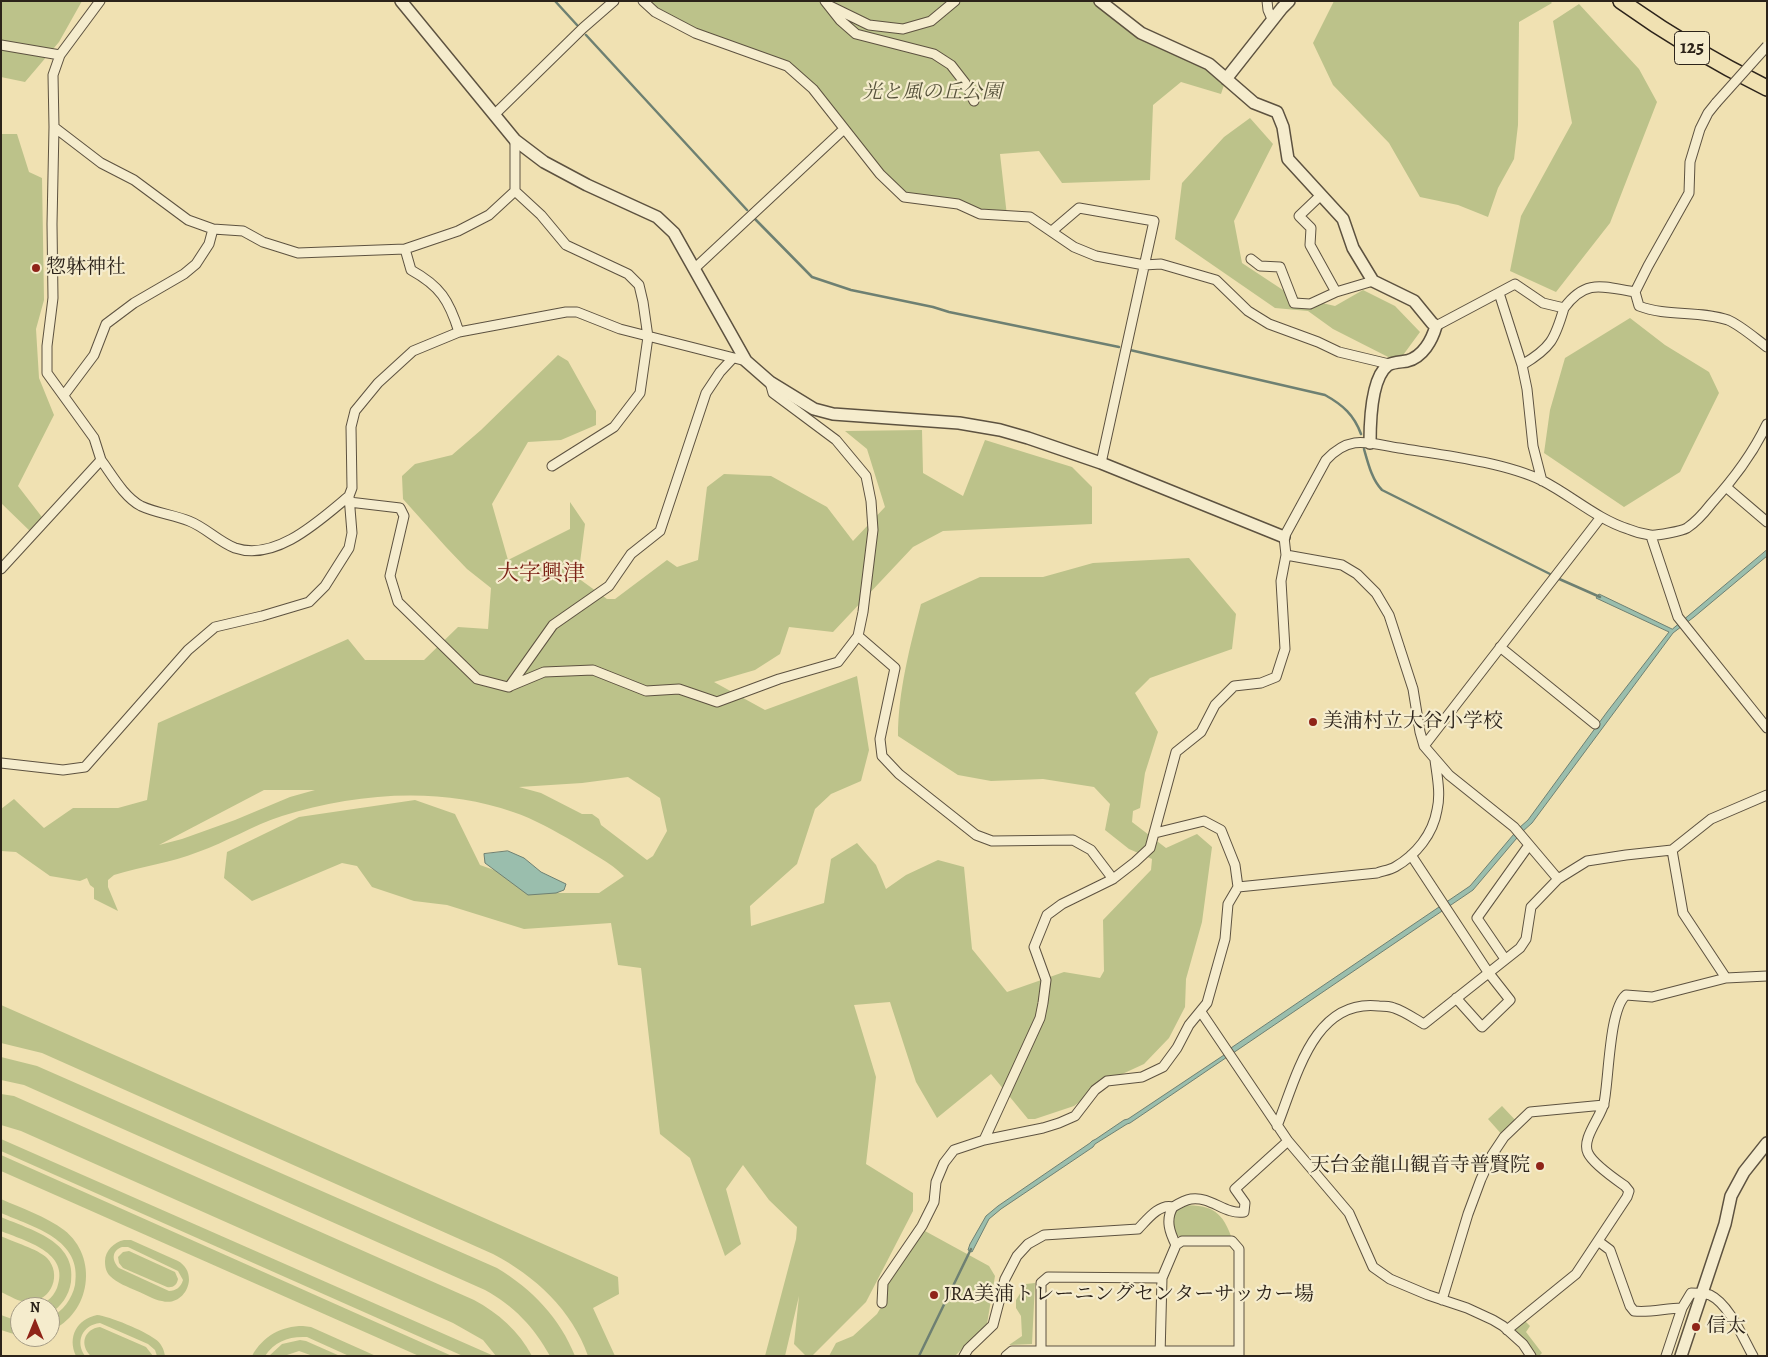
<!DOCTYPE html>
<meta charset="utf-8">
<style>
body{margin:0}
#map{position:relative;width:1768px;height:1357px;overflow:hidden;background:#f0e1b2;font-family:Alegreya,serif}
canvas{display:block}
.frame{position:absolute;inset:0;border:2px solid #2c231a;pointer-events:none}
.north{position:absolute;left:10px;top:1297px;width:50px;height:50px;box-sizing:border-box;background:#f5eccd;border:1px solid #a59c85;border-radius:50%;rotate:0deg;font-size:14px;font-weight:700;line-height:20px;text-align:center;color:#2c231a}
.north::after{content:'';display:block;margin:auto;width:18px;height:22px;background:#8f2418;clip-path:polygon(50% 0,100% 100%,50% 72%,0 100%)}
</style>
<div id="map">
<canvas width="1768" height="1357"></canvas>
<div class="frame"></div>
<div class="north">N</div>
</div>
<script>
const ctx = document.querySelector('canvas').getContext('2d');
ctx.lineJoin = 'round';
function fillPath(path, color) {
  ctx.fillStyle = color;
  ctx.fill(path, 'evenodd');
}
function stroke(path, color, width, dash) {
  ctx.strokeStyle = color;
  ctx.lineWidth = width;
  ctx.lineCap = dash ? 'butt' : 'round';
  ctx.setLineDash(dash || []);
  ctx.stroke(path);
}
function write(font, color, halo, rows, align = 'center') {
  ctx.font = font + ' Alegreya,"Noto Serif JP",serif';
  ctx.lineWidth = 4.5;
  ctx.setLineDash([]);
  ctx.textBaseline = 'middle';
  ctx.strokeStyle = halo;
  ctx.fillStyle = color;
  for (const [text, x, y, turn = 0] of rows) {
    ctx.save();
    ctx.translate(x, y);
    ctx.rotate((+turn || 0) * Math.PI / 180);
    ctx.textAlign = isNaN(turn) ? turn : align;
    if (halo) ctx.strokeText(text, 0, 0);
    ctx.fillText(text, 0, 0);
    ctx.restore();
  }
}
fillPath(new Path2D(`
 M1,1H82L59,42L25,82L1,77Z
 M643,1H1100L1141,33L1226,79L1221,94L1181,82L1153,105L1150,180L1062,183L1039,151L1000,154L1007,216L980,214L958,204L904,197L787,66L695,33Z
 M1334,1H1550L1552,3L1519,22L1518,125L1514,159L1498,188L1488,217L1458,205L1420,197L1389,143L1333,85L1313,43Z
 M1579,4L1639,69L1657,102L1610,223L1556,292L1510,271L1521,216L1572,123L1553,21Z
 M1250,118L1273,144L1234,221L1242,263L1292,296L1335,306L1363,290L1395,306L1420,332L1398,362L1333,329L1308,311L1275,308L1175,239L1182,183L1224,137Z
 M1,134H17L29,172L42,178L44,300L36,329L39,378L54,415L18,486L45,521L33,534L1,503Z
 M1630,318L1665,345L1709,372L1719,393L1680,472L1624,507L1544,453L1550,410L1565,358Z
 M558,355L568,361L596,411V425L561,440L528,442L492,504L508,560L570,529V502L585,524L578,578L607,599H615L667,560L677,567L698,560L707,487L724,474L771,476L827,507L853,541L885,507L867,449L845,431L922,430L923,473L963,496L985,440L1072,467L1092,487V524L943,531L913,547L833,632L789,627L780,654L755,670L714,682L765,710L857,676L869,750L861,781L831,794L815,809L797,864L750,906L751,926L824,903L831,859L857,843L876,865L886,889L906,875L938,860L964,867L972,949L1007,992L1064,972L1100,978L1104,971L1103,920L1151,870L1152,859L1129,849L1105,830L1110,804L1094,787L1043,779L991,781L958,775L898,736C898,692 910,646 921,604L980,577H1043L1093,563L1189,558L1236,614L1232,649L1150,678L1135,693L1158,732L1145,773L1140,808L1133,811L1132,822L1166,848L1197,834L1212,847L1202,922L1186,979L1185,1007L1169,1038L1144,1064L1107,1081L1074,1106L1035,1119H1028L991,1074L937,1118L916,1082L890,1002L854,1005L876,1077L866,1164L913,1193V1211L866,1302L812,1356H806L794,1344L799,1296L785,1356H765L796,1239L797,1227L769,1200L743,1165L726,1189L741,1244L725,1256L690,1158L660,1134L641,968L618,965L611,923L524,929L447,905L414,901L372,887L357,866L342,863L252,901L224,878L227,852L299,817L415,800L455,814L480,865L559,893H599L624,876C610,862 591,853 574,842C555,831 534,819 513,812C441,786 354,793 282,816C253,825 227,842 198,852C171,863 142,866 114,875L108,880V887L118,911L94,899V888L90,885L87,878L80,881L50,876L16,852L1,851V809L14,799L44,828L73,808H118L147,800L158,723L348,639L365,660H424L458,627L488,629L491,588L467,569L446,547L403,499L402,476L415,464L452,455L481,430ZM628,777L660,798L667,831L653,856L647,860L601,825L599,819L592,814H582L541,793L519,787L582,783ZM264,790H315L290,797L235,820L182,839L159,845Z
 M1,1005L618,1277L619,1294L593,1308L615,1356H588C572,1310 535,1276 493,1254L42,1053L1,1043Z
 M1,1057L37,1066L497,1268C532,1289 560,1318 575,1356H550C534,1327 514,1306 485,1290L24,1085L1,1080Z
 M1,1094L14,1096L474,1300C498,1313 519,1331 532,1356H496L483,1340L453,1323L21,1131L1,1125Z
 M1502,1106L1518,1123L1504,1137L1488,1119Z
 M1,1139L494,1356H463L1,1151Z
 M1,1155L452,1356H419L1,1171Z
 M1,1199C21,1208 47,1217 64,1230C99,1257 91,1314 50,1331V1318C63,1311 72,1299 75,1285C83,1239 33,1227 1,1213Z
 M1180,1205C1208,1205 1221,1208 1231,1236H1175L1172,1231L1173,1212Z
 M1,1217C31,1230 77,1241 71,1282C69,1296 61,1306 51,1313L50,1307H33C44,1305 53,1298 57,1288C71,1252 25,1241 1,1231Z
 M925,1231L989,1266L995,1276L987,1324L984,1333L976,1340L965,1346L955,1356H829L836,1343L853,1336L877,1314L884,1302L883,1282L919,1232Z
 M1,1236C13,1242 38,1249 47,1258C62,1274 52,1300 30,1302C20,1303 10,1296 1,1292Z
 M124,1240H131L178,1261C185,1265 189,1271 189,1280C188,1294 176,1305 162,1301C154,1300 145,1294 137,1291C128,1287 117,1283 110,1276C106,1272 105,1267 105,1261C105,1251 114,1242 124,1240ZM122,1247H128L178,1271L183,1280C181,1287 176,1291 169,1291L119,1268C112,1261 111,1251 122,1247Z
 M129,1251L175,1272L178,1279C177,1285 173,1288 167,1287L123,1268L119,1263L118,1257L123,1252Z
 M1035,1283L1032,1344L1009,1345L1022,1336L1021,1316L1016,1308V1300L1026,1284Z
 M1,1315L20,1322V1336L1,1330Z
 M97,1315C109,1316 145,1331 155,1339C161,1343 164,1349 165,1356H157L155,1350L148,1344L100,1323C82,1325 75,1342 85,1356H76C67,1337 77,1319 97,1315Z
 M1522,1318L1530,1326L1526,1332L1542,1353L1539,1356H1531L1507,1330Z
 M303,1326L311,1327L376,1356H349L307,1337C289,1336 275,1341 265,1356H252C263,1336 281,1326 303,1326Z
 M100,1327L146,1347L153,1356H91C79,1345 84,1329 100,1327Z
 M300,1340L306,1341L340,1356H313L299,1351L284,1356H269L282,1344Z`), '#bcc28a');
const water = new Path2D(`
 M1767,550V556L1694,617L1673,633L1532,823L1522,832L1473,890L1130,1123L1127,1124L1095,1144L1093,1147L1001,1209L989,1219L972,1252L968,1250L970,1244L986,1216L998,1206L1090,1143L1092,1141L1096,1139L1124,1120L1128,1119L1224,1055L1225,1052L1470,886L1519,828L1528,820L1607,712L1669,632L1596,598L1599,594L1672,629Z
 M508,851L524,858L541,872L566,884L564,890L556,893L528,895L485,863L484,854Z`);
fillPath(water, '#9abead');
stroke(water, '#6e8072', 1);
stroke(new Path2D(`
 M555,1L577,25
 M586,35L747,210
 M755,219L812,277L851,290L933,307L949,312L1119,347
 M1130,350L1325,395C1343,405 1354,415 1361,434
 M1364,449C1368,463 1372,480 1382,490L1552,575
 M1557,578L1600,597
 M919,1356L971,1249`), '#6e8072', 2.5);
const minor = new Path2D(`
 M643,1L655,12L695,33L787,66L813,89L880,174L904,197L958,204L980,214L1030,217L1074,247L1096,256L1144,265L1161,264L1216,280L1248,311L1269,324L1318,342L1339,352L1389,364
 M825,1L840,20L856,34L934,54L951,65L965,83L974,101
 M1267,1L1268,10L1272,19
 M830,6L869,25L903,29L931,21L955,1
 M1,45L60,55
 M495,114L583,28L614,1
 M54,127L101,163L134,180L188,220L213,229L243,231L263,242L298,253L405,249L458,231L489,215L515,191V140
 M515,191L541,215L566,245L628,274L639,285L643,302L648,337L640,393L614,427L552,466
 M1321,195L1299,216L1311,228L1310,245L1336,292L1373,281
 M1052,231L1079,208L1154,221L1101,463
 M405,249L411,270C440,286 449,300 459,332
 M1251,259L1260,266L1280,267L1294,303L1310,304L1336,292
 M694,269L844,129
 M1635,292L1639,306C1667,317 1699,310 1728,320C1740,325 1756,339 1767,347
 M1499,293L1522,365L1527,389L1533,446L1542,481
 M1436,326L1515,284L1543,303L1564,308C1586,278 1603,287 1635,292L1648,266L1689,193L1690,162L1700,129L1708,113L1716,103
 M1522,365C1551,348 1555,339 1564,308
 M64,395L94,355L106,324L134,303L184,274L196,264L209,244L213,229
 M101,460C112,475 124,497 141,506C156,513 174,515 189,521C205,527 219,542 235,548C276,562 320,520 349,496L352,488L351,427L355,411L378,383L413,351L459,332L566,312H577L620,329L746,361
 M1726,487L1767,522
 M349,502L400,508L404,516L390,576L398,602L477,679L508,687L544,672L593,670L646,691L679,689L717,702L779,679L838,662L858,636L863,612L873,530L871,501L866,476L836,440L773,393L770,382
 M1651,536L1678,617L1767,728
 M1286,555L1342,565L1357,574L1376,593L1389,615L1413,689L1420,732L1424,746L1449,775L1514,827L1558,879
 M1,569L101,460L94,438L47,373V346L53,298L52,224L54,127L53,75L60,55L100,1
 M858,636L895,668L880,739L882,756L899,774L976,835L992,841L1073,840L1091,850L1113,879
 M1500,647L1595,724
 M509,687L553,625L609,586L631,554L660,531L706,393L720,372L733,358
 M1424,746L1601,517
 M1,763L63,770L85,767L188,650L215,627L262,616L309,602L325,586L349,548L352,533L349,496
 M1672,850L1683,913L1726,978
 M1411,855L1488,972L1510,1000L1482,1027L1456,998
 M1238,887L1377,873C1382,871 1390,870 1395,867C1416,855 1433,834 1437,810C1441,794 1437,776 1435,760
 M1505,959L1477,918L1529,845
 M1201,1012L1288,1141L1349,1213L1373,1267L1390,1279L1428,1295L1467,1308L1493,1320L1503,1326L1523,1344L1531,1356
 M1277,1126C1296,1079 1313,998 1379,1006C1384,1006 1389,1006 1394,1008C1404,1011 1415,1019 1424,1024L1520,948L1526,939L1531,907L1558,879L1587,861L1626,855L1672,850L1711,819L1767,795
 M984,1140L1040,1018L1043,1003L1046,980L1034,947L1047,915L1062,904L1113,879L1135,862L1150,848L1176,752L1201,732L1215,705L1234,686L1261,683L1276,677L1285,649L1281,581L1286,555L1284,537L1326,460C1350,434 1368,443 1399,448C1442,455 1504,462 1543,481C1572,496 1597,519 1628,529C1635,532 1643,534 1650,535C1656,536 1682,531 1687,528C1696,522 1704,513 1711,504C1733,480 1753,453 1767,424
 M1173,1207C1165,1220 1170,1233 1176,1245
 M1598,1241L1610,1250L1630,1306L1634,1311C1650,1313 1666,1308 1682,1308
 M1442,1300L1468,1214L1481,1179L1492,1155L1504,1137L1530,1112L1604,1105
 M882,1303L883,1283L922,1226L934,1202L936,1182L944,1163L954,1150L984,1140L1043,1128L1059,1123L1075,1116L1095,1090L1107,1081L1142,1077L1163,1067L1177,1048L1189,1025L1207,1003L1225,939L1228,904L1238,887L1235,865L1221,830L1204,821L1155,833
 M1507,1330L1576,1274L1627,1197L1629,1191L1625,1186C1615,1179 1593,1164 1588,1153C1581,1139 1601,1117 1604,1103C1609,1079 1609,1009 1626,995L1652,997L1726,978L1767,976
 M1041,1350V1283L1048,1277L1162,1278
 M964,1356L968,1349L993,1325L1005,1279L1017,1256L1028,1244L1044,1235L1138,1229C1146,1221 1159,1203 1173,1207C1178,1204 1185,1200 1191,1199C1211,1196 1225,1215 1244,1212L1245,1203L1235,1189L1288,1141
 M1006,1356L1012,1351H1239
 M1160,1356L1162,1278L1176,1245L1182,1241H1232L1239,1249V1356
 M1666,1356L1682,1308L1691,1293C1698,1293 1704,1293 1710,1295C1729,1304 1743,1338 1753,1356`);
const tertiary = new Path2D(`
 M401,1L515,140L544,162L587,185L657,217L674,233L746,361L770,382L814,409L833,414L959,423L1000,430L1028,438L1101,463L1284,537
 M1100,1L1141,33L1209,64L1254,103L1277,112L1283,127L1288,159L1343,219L1353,248L1373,281L1414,301L1432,323L1436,326C1432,340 1423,357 1407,361C1401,362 1393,362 1388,365C1371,378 1370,423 1370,443
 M1226,79L1282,8L1289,1
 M1681,1356L1725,1224L1731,1196L1744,1172L1767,1143`);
const trunk = new Path2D(`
 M1621,1C1667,34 1716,63 1767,88`);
stroke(minor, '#5d5240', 11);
stroke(tertiary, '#5d5240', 14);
stroke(trunk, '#2c231a', 18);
stroke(minor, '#f5eccd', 9);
stroke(tertiary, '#f5eccd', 11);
stroke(trunk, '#f0e1b2', 15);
const minorBridge = new Path2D(`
 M1716,103L1767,46`);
stroke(minorBridge, '#5d5240', 11, []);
stroke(minorBridge, '#f5eccd', 9);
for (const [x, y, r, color] of [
 [36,268,5,"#8f2418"],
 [1313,722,5,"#8f2418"],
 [1540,1166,5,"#8f2418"],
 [934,1295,5,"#8f2418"],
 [1696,1327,5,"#8f2418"]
]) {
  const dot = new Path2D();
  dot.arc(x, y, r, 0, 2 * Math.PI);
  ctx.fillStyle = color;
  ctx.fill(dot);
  stroke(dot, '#f5eccd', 2);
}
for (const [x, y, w] of [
 [1692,48,35]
]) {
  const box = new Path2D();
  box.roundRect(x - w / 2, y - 16.5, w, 33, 4);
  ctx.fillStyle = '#f5eccd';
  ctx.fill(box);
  stroke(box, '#2c231a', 1);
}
write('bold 19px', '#2c231a', null, [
 ["125",1692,48]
]);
write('italic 20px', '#57533c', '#f5eccd', [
 ["光と風の丘公園",932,93]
]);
write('20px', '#2c231a', '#f5eccd', [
 ["惣躰神社",46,268],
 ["美浦村立大谷小学校",1323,722],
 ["天台金龍山観音寺普賢院",1530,1166,"right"],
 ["JRA美浦トレーニングセンターサッカー場",944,1295],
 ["信太",1706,1327]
], 'left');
write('22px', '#7a1f14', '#f5eccd', [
 ["大字興津",541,575]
]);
</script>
